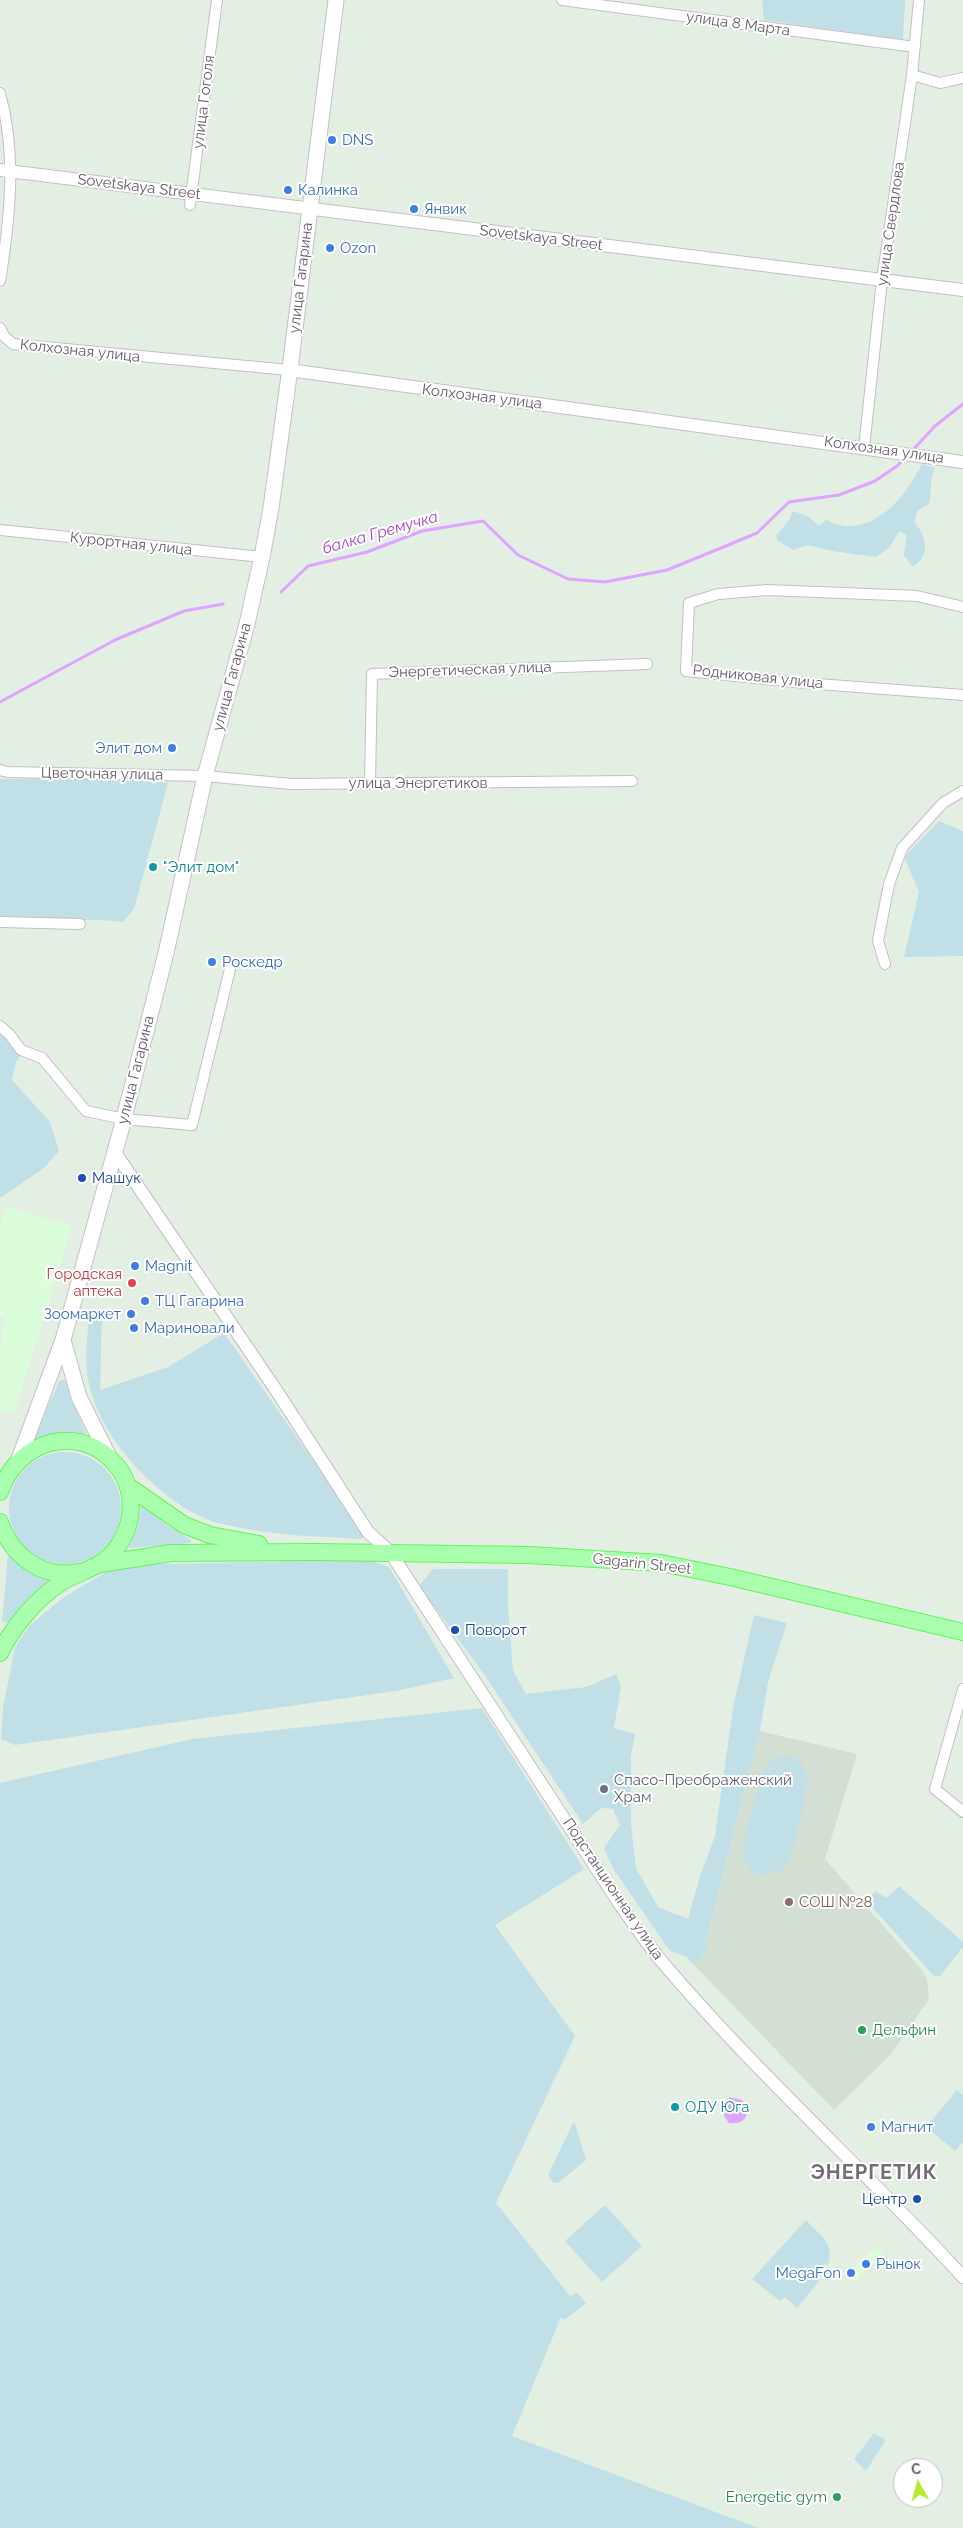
<!DOCTYPE html>
<meta charset="utf-8">
<style>
body{margin:0}
#map{position:relative;width:963px;height:2528px;overflow:hidden;background:#e4efe4;font-family:Raleway,sans-serif}
canvas{display:block}
.north{position:absolute;left:893px;top:2458px;width:50px;height:50px;box-sizing:border-box;background:#fff;border:1px solid #c1bec1;border-radius:50%;rotate:352deg;font-size:14px;font-weight:700;line-height:20px;text-align:center;color:#635c65}
.north::after{content:'';display:block;margin:auto;width:18px;height:22px;background:#b4eb2e;clip-path:polygon(50% 0,100% 100%,50% 72%,0 100%)}
</style>
<div id="map">
<canvas width="963" height="2528"></canvas>
<div class="north">С</div>
</div>
<script>
const ctx = document.querySelector('canvas').getContext('2d');
ctx.lineJoin = 'round';
function fillPath(path, color) {
  ctx.fillStyle = color;
  ctx.fill(path, 'evenodd');
}
function stroke(path, color, width, dash) {
  ctx.strokeStyle = color;
  ctx.lineWidth = width;
  ctx.lineCap = dash ? 'butt' : 'round';
  ctx.setLineDash(dash || []);
  ctx.stroke(path);
}
function write(font, color, halo, rows, align = 'center') {
  ctx.font = font + ' Raleway,sans-serif';
  ctx.lineWidth = 4;
  ctx.setLineDash([]);
  ctx.textBaseline = 'middle';
  ctx.strokeStyle = halo;
  ctx.fillStyle = color;
  for (const [text, x, y, turn = 0] of rows) {
    ctx.save();
    ctx.translate(x, y);
    ctx.rotate((+turn || 0) * Math.PI / 180);
    ctx.textAlign = isNaN(turn) ? turn : align;
    if (halo) ctx.strokeText(text, 0, 0);
    ctx.fillText(text, 0, 0);
    ctx.restore();
  }
}
fillPath(new Path2D(`
 M6,1207L72,1226L14,1413L0,1409V1347L5,1318L0,1317V1228Z
 M876,2247L883,2255L855,2281L848,2274Z`), '#dbfeda');
fillPath(new Path2D(`
 M760,1731L857,1754L825,1859L921,1969L927,1980L929,1999L892,2053L834,2110L694,1965L709,1950L705,1945Z`), '#d3dfd2');
fillPath(new Path2D(`
 M762,0H905L903,40L764,20Z
 M922,464L935,468C929,481 932,491 929,504L917,511L915,523C928,539 930,555 913,567L904,555L907,535L899,531L890,547L876,557L832,551L808,545L794,550L778,541L776,536L789,520L793,511L808,516L819,526L826,520C832,522 839,525 845,526C882,528 907,493 922,464Z
 M0,779H127L168,783L134,909L123,922L101,920H0Z
 M939,821L963,831V956L904,957L919,892L904,857Z
 M0,1034L22,1054L16,1062L12,1080L50,1122L59,1151L44,1168L0,1198Z
 M89,1312H102L100,1390L168,1367L224,1333L365,1535L361,1539C317,1536 274,1536 232,1526C224,1524 214,1523 206,1519C154,1497 94,1431 87,1373C85,1354 88,1332 89,1312Z
 M60,1380H65L86,1434L59,1432L33,1440Z
 M9 1508a56 56 0 1 1 112 0a56 56 0 1 1-112 0Z
 M141,1505L168,1526L191,1540V1543L129,1548L138,1526Z
 M8,1555L27,1571L54,1581L6,1623L2,1621Z
 M370,1560L389,1567L454,1678L396,1691L15,1745L1,1739L3,1708L15,1647L30,1625L64,1597L111,1569L152,1564Z
 M433,1569H508V1607L513,1670L526,1694L586,1687L616,1674L621,1687L614,1728L635,1734L631,1757V1825L636,1868L658,1907L688,1919L700,1876L715,1836L733,1708L754,1615L787,1623L768,1682L760,1731L705,1945L709,1950L694,1965L686,1957L670,1951L614,1870L604,1848L620,1825L613,1809L601,1808L583,1824L484,1674L419,1586Z
 M482,1708L584,1869L495,1925L575,2036L496,2203L570,2296L577,2292L586,2304L564,2320L561,2317L512,2436L758,2528H0V1783L192,1739Z
 M783,1756C819,1757 805,1798 800,1820C797,1831 796,1844 791,1854C789,1860 784,1865 780,1871L758,1875C752,1871 745,1866 743,1858C741,1845 758,1781 765,1769C769,1762 776,1758 783,1756Z
 M899,1886L963,1942V1947L940,1976H934L871,1906L869,1899L875,1891L887,1898Z
 M957,2090L963,2095V2142L955,2151L926,2127Z
 M574,2121L586,2160L558,2183H553L548,2175Z
 M605,2205L642,2246L602,2282L565,2241Z
 M806,2220C819,2234 834,2243 829,2263L812,2272L818,2275L820,2280L797,2308L785,2297L780,2301L752,2279Z
 M874,2433L886,2440L866,2471L854,2459Z`), '#c1dfe7');
fillPath(new Path2D(`
 M730,2097L742,2100C752,2113 746,2125 729,2123L724,2116L725,2101Z`), '#dfa4ff');
stroke(new Path2D(`
 M911,452L935,426L963,404
 M281,592L308,566L367,552L422,531L483,521L518,555L568,579L605,582L667,570L721,548L757,533L789,502L839,495L875,481L897,466L905,458
 M0,702L115,640L184,611L223,604`), '#dfa4ff', 3);
const minor = new Path2D(`
 M562,0L915,47
 M912,75L940,83L963,78
 M0,93C17,154 10,219 0,281
 M190,205L217,0
 M0,328L4,336L13,344L289,370
 M864,448L882,280L912,75L919,0
 M0,530L262,557
 M963,607L917,596L767,590L718,594L689,603L686,671L805,683L963,695
 M0,770L8,772L205,776L291,784L632,781
 M370,783L372,674L647,664
 M0,922L80,924
 M885,964L878,941L889,884L902,848L943,803L963,791
 M0,1026L10,1035L21,1050L42,1058L86,1111L124,1119L192,1125L230,969
 M963,1689L935,1789L963,1812`);
const tertiary = new Path2D(`
 M0,170L963,290
 M289,370L963,462
 M114,1151L278,1393L368,1532L390,1552L621,1906C635,1925 648,1946 664,1964C757,2074 866,2171 963,2277`);
const secondary = new Path2D(`
 M63,1340L79,1397L109,1457
 M19,1459L63,1340L122,1126L166,953L205,776L247,624L262,557L271,508L291,361L336,0`);
const primary = new Path2D(`
 M128,1486L184,1525L210,1535L259,1544
 M0,1492C17,1441 79,1421 116,1465C142,1495 132,1544 99,1564C87,1571 73,1575 62,1582C36,1599 13,1626 0,1653
 M0,1522C11,1555 42,1580 78,1572
 M100,1564L171,1553L314,1552L529,1555L661,1563L730,1577L963,1632`);
stroke(minor, '#c5bec5', 12);
stroke(tertiary, '#c5bec5', 14);
stroke(secondary, '#c6bfc8', 17);
stroke(primary, '#63f359', 18);
stroke(minor, '#fff', 10);
stroke(tertiary, '#fff', 12);
stroke(secondary, '#fff', 15);
stroke(primary, '#a9ffae', 16);
for (const [x, y, r, color] of [
 [332,140,5,"#3f7fe0"],
 [288,190,5,"#3f7fe0"],
 [414,209,5,"#3f7fe0"],
 [330,248,5,"#3f7fe0"],
 [172,748,5,"#3f7fe0"],
 [153,867,5,"#0f9aa8"],
 [212,962,5,"#3f7fe0"],
 [82,1178,5,"#1a4fb4"],
 [135,1266,5,"#3f7fe0"],
 [132,1283,5,"#e0444e"],
 [145,1301,5,"#3f7fe0"],
 [131,1314,5,"#3f7fe0"],
 [134,1328,5,"#3f7fe0"],
 [455,1630,5,"#1a4fb4"],
 [604,1789,5,"#6b7280"],
 [789,1902,5,"#8d6e63"],
 [862,2030,5,"#2e9e5b"],
 [675,2107,5,"#0f9aa8"],
 [871,2127,5,"#3f7fe0"],
 [917,2199,5,"#1a4fb4"],
 [866,2264,5,"#3f7fe0"],
 [851,2273,5,"#3f7fe0"],
 [837,2497,5,"#2e9e5b"]
]) {
  const dot = new Path2D();
  dot.arc(x, y, r, 0, 2 * Math.PI);
  ctx.fillStyle = color;
  ctx.fill(dot);
  stroke(dot, '#fff', 2);
}
write('15px', '#635c65', '#fff', [
 ["улица 8 Марта",738,24,8],
 ["улица Гоголя",204,102,-83],
 ["Sovetskaya Street",139,187,7],
 ["улица Свердлова",891,224,-82],
 ["Sovetskaya Street",541,238,7],
 ["улица Гагарина",301,278,-83],
 ["Колхозная улица",80,351,6],
 ["Колхозная улица",482,397,7],
 ["Колхозная улица",884,450,8],
 ["Курортная улица",131,544,6],
 ["Энергетическая улица",470,670,-2],
 ["улица Гагарина",232,677,-75],
 ["Родниковая улица",758,677,6],
 ["Цветочная улица",102,774,1],
 ["улица Энергетиков",418,783],
 ["улица Гагарина",136,1070,-76],
 ["Gagarin Street",642,1564,6],
 ["Подстанционная улица",613,1889,56]
]);
write('15px', '#366cbe', '#fff', [
 ["DNS",342,140],
 ["Калинка",298,190],
 ["Янвик",424,209],
 ["Ozon",340,248],
 ["Элит дом",162,748,"right"],
 ["Роскедр",222,962],
 ["Magnit",145,1266],
 ["ТЦ Гагарина",155,1301],
 ["Зоомаркет",121,1314,"right"],
 ["Мариновали",144,1328],
 ["Магнит",881,2127],
 ["Рынок",876,2264],
 ["MegaFon",841,2273,"right"]
], 'left');
write('15px', '#0d838f', '#fff', [
 ["\"Элит дом\"",163,867],
 ["ОДУ Юга",685,2107]
], 'left');
write('15px', '#164399', '#fff', [
 ["Машук",92,1178],
 ["Поворот",465,1630],
 ["Центр",907,2199,"right"]
], 'left');
write('15px', '#be3a42', '#fff', [
 ["Городская",122,1274],
 ["аптека",122,1291]
], 'right');
write('15px', '#5b616d', '#fff', [
 ["Спасо-Преображенский",614,1780],
 ["Храм",614,1797]
], 'left');
write('15px', '#785e54', '#fff', [
 ["СОШ №28",799,1902]
], 'left');
write('15px', '#27864d', '#fff', [
 ["Дельфин",872,2030],
 ["Energetic gym",827,2497,"right"]
], 'left');
write('italic 16px', '#a244c5', '#fff', [
 ["балка Гремучка",380,533,-16]
]);
ctx.letterSpacing = '1px';
write('bold 20px', '#746d77', '#fff', [
 ["ЭНЕРГЕТИК",874,2173]
]);
ctx.letterSpacing = '0px';
</script>
